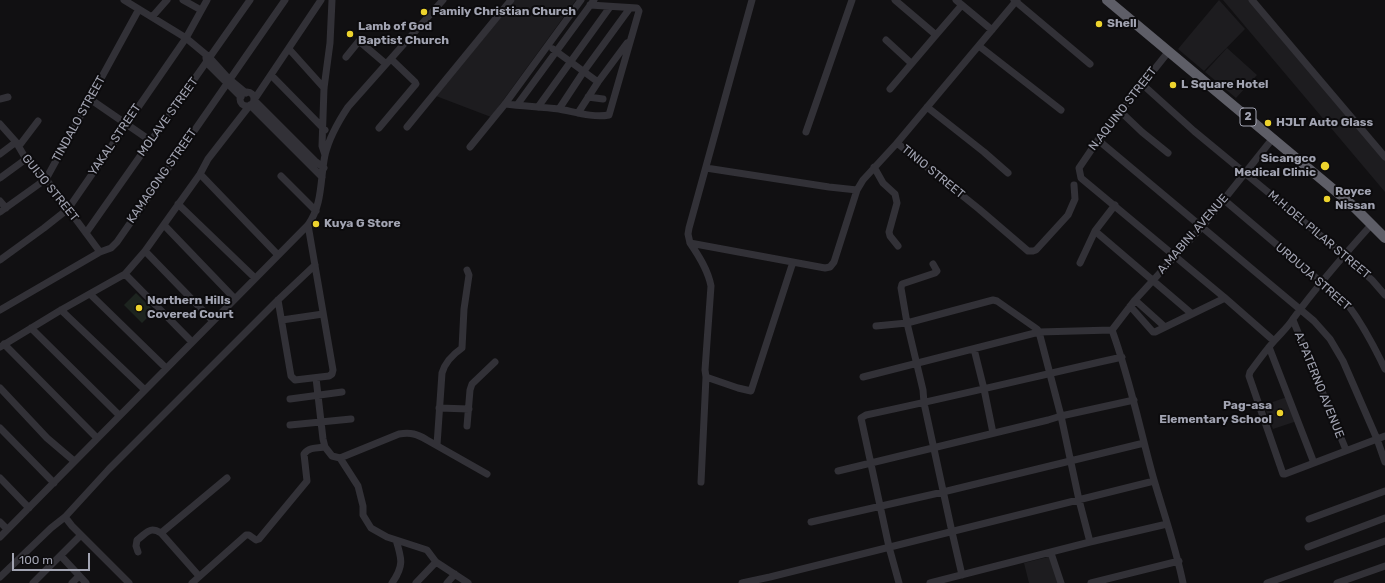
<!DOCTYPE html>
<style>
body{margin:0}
#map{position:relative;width:1385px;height:583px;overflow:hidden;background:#111012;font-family:Rubik,sans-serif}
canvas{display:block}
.scale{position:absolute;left:12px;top:553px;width:78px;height:18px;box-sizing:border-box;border:2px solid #a2a4b2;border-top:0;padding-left:5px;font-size:12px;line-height:14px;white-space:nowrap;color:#a2a4b2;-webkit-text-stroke:3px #0c0b0d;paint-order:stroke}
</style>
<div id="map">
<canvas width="1385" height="583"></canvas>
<div class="scale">100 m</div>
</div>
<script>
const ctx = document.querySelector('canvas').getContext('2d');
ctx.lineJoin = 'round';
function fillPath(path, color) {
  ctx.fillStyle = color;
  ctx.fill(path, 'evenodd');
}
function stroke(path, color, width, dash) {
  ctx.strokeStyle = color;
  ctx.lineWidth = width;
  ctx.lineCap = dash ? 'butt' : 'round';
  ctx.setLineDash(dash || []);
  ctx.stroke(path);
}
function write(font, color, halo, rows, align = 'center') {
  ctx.font = font + ' Rubik,sans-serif';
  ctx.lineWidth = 4;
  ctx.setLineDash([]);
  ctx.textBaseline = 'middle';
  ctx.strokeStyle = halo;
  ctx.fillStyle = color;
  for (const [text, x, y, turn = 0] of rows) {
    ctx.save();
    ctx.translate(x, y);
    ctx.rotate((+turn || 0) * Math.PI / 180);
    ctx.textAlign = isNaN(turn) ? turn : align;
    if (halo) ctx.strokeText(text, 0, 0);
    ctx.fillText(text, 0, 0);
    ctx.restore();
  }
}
fillPath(new Path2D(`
 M515,0H576L491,117L436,96Z
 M1219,0L1245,29L1204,71L1178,49Z
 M1223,0H1249L1385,157V192Z
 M1227,48L1257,75L1236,98L1205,72Z
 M1287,397L1297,421L1273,429L1264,405Z
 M1052,556L1059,583H1029L1024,563Z`), '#1d1c1f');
fillPath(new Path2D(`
 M136,293L154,311L142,323L124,305Z`), '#1d241f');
stroke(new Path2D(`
 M124,0L186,38L210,58L229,79L246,93
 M183,0L201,10
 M321,0L254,100L315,161L324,168
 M752,0L689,228L688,234L690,243L825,268L830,267L834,262L857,190L863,180L897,143
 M895,0L936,35L961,6
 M956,0L992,30
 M1014,0L1090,64
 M1017,0L897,143L979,209L1028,251H1033L1036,250L1068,215L1075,199L1074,185
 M1252,0L1385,157
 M152,17L167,0
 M886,40L911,63
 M979,46L1061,110
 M289,49L324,88
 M553,49L598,82
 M1169,51L1098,140L1079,168L1081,178L1225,298L1274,341
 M346,57L359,41L386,64
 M206,58L207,63L241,97
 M271,75L325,130
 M1142,84L1194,131L1344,255L1372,280L1385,295
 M890,89L936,35
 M240 99a7 7 0 1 1 14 0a7 7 0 1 1-14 0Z
 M588,97L603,99
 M0,99L8,97
 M90,99L151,141
 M505,104C523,106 541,107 559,109C575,112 593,118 609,115L639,11L637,8L590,5
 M517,105L594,0
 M538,107L610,7
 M927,107L984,152L1008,173
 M559,109L584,71L630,8
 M1121,112L1142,132L1168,153
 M578,113L598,82L627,43
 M0,124L16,142L26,159L46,179L100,252
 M407,127L511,0
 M379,128L416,84L415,82L391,59
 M806,132L852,0
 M1098,140L1314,321L1330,339L1343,361L1377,439L1385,462
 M19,146L38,121
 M470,147L505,104L581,0
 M0,154L16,142
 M325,155L322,146L324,88L330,43L332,0
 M874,167L883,183L895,194L897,203L889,232L890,236L898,246
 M706,168L829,187L857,190
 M200,174L278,255
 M281,176L316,211
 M0,178L26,159
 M1223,199L1348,305C1363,325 1374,346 1385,369
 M0,201L6,208
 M178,204L255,278
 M0,212L46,179L139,9
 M1372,224C1344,255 1317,286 1293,319C1288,327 1281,333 1275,340C1266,350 1258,361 1250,372L1249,376L1283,474H1285L1385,436
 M164,225L235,299
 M1095,231L1192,314
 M86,233L250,0
 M690,243C699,256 708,270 711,286L705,370L706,377L738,388L751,391L793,262
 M145,251L213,321
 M0,260L44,228L68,209L186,38L207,0
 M1080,263L1095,231L1115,205
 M933,264L937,271L935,273L902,284L901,288L907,323L923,390L924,403L952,532L962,575
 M125,274L192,342
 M90,294L166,368
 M278,300L291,376L295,380L329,376L332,374L333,370L308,225
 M1135,300L1165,327
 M1130,306L1153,332H1155L1225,298
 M0,310L100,252L111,248L117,242L285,0
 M61,310L145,390
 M282,320L323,314
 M1293,320L1346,450
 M876,326L907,323L993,300L997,301L1037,329L1039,332L1061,416L1079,500L1090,542
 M31,328L119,415
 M1112,330C1130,379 1140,430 1154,480C1164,514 1176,548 1183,583
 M1112,330L1135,300L1202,227L1273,138
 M4,344L97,438
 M0,347L61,310L125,274L145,251L200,174L208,159L250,105L322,177
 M1269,347L1314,463
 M974,349L984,389L993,433
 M863,377L1039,332L1112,330
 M316,378L323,439L325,447L332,456L340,458L358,486L363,506V515L371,528L387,537L427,550L436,562L468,583
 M0,388L47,438L74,461
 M290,399L342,392
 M439,408L469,409
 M290,425L351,419
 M467,426L470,390L472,384L495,362
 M0,428L54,483
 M437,445L442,373C445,362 452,355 462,348L464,309L469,275L467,270
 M340,458L399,434C411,432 417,434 427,440L487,474
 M838,471L1048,420L1061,416L1134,400
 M0,478L29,508
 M701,482L706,377
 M65,517L72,526L129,583
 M1309,519L1385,491
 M0,522L7,529
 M811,522L943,492L1144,443
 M0,537L308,225C323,204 320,179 325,155C329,138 338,122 348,107L443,0
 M1308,547L1385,518
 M138,552L136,546L137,540C147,533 149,526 161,533
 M1051,553L1061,583
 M61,556L86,583
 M199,576L161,533L227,478
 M0,577L51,528L65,517L109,469L278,300L315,265
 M33,583L81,535
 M72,583L79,576
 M192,583L246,535H249L256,540L259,539L307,481L304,454C309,447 317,448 325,447
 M392,583C404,566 402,559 396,540
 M416,583L436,562
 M447,583L455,574
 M742,583L770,577L1154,481
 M899,583L889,547L861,418L866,415C952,397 1037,376 1122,357
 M930,583L1090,542L1167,524
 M1091,583L1179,561
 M1267,583L1385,541
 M1337,583L1385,566`), '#323137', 7);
stroke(new Path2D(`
 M1107,0L1351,204L1385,238`), '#5e5e67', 10);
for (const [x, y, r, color] of [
 [424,12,4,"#edd32d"],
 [1099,24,4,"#edd32d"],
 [350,34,4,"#edd32d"],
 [1173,85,4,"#edd32d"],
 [1268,123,4,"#edd32d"],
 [1325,166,5,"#edd32d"],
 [1327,199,4,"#edd32d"],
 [316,224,4,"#edd32d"],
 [139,308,4,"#edd32d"],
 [1280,413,4,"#edd32d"]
]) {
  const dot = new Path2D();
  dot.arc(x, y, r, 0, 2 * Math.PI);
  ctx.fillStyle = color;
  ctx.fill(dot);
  stroke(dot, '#0c0b0d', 1.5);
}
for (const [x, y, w] of [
 [1248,117,16]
]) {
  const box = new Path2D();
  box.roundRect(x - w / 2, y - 9, w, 18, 3);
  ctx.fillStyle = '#0c0b0d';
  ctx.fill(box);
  stroke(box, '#a2a4b2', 1);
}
write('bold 11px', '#a2a4b2', null, [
 ["2",1248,117]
]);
write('bold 12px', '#a2a4b2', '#0c0b0d', [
 ["Family Christian Church",432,12],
 ["Shell",1107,24],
 ["Lamb of God",358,27],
 ["Baptist Church",358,41],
 ["L Square Hotel",1181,85],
 ["HJLT Auto Glass",1276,123],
 ["Sicangco",1316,159,"right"],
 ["Medical Clinic",1316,173,"right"],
 ["Royce",1335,192],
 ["Nissan",1335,206],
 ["Kuya G Store",324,224],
 ["Northern Hills",147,301],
 ["Covered Court",147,315],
 ["Pag-asa",1272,406,"right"],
 ["Elementary School",1272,420,"right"]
], 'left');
write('12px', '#a2a4b2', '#0c0b0d', [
 ["N.AQUINO STREET",1123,109,-52],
 ["MOLAVE STREET",168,117,-54],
 ["TINDALO STREET",79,119,-61],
 ["YAKAL STREET",115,140,-56],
 ["TINIO STREET",933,172,39],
 ["KAMAGONG STREET",162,176,-55],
 ["GUIJO STREET",50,188,51],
 ["A.MABINI AVENUE",1193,234,-49],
 ["M.H.DEL PILAR STREET",1319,235,40],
 ["URDUJA STREET",1313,277,41],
 ["A.PATERNO AVENUE",1319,385,68]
]);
</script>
